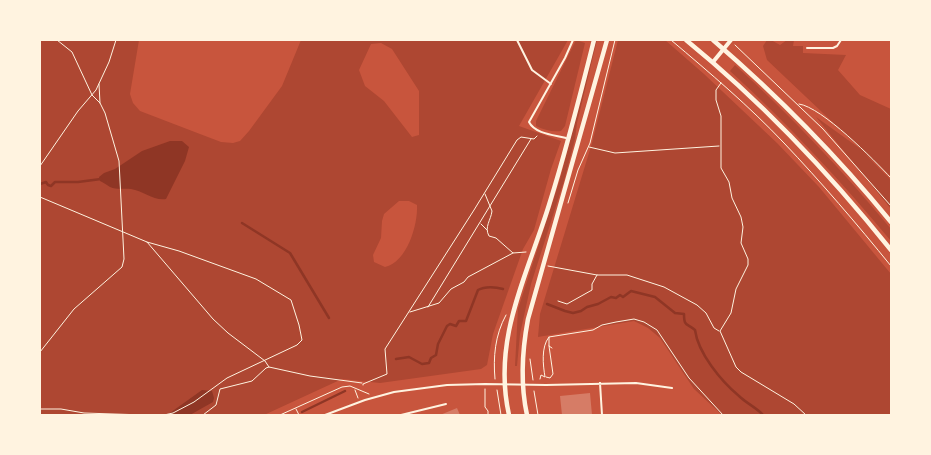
<!DOCTYPE html>
<style>
body{margin:0}
#map{position:relative;width:931px;height:455px;overflow:hidden;background:#c8553d;font-family:"Alegreya Sans",sans-serif}
canvas{display:block}
.frame{position:absolute;inset:0;border:41px solid #fff3e0;pointer-events:none}
</style>
<div id="map">
<canvas width="931" height="455"></canvas>
<div class="frame"></div>
</div>
<script>
const ctx = document.querySelector('canvas').getContext('2d');
ctx.lineJoin = 'round';
function fillPath(path, color) {
  ctx.fillStyle = color;
  ctx.fill(path, 'evenodd');
}
function stroke(path, color, width, dash) {
  ctx.strokeStyle = color;
  ctx.lineWidth = width;
  ctx.lineCap = dash ? 'butt' : 'round';
  ctx.setLineDash(dash || []);
  ctx.stroke(path);
}
fillPath(new Path2D(`
 M40,40H139L130,94L133,103L140,111L200,134L221,142L233,143L240,141L249,131L282,86L301,40H568L519,126L561,141L551,169L534,230L523,249L493,334L487,365L481,369L380,383L342,379L264,415H40ZM381,43L392,49L419,91V135L412,137L384,101L365,86L359,70L371,44ZM399,201H409L417,205C418,225 407,262 385,267L374,262L373,255L381,238L382,221L384,214Z
 M576,40L585,43L565,126L561,131C552,132 544,130 536,126V121Z
 M596,40H597L577,123L575,139L564,181L531,284L520,334L517,366H515L518,309L560,179Z
 M618,40H665L704,74L777,143L819,187L891,274V415H722L694,389L660,338L648,328L634,321L538,337L540,314L592,143Z
 M767,40H771L780,45L787,40H794L793,46H803V53L846,55L838,70L860,95L891,109V177L863,152L891,180V209L816,117L862,150L767,60L763,46Z
 M735,65C791,116 843,171 891,229V241C841,181 788,124 730,71Z`), '#ae4732');
fillPath(new Path2D(`
 M170,141H182L189,147L185,161L166,199C154,201 143,191 131,189C124,188 117,190 110,187C107,185 104,183 100,181L99,177L104,173L115,169L142,151Z
 M202,390L212,391L214,398L213,402L190,415H167Z`), '#8f3625');
stroke(new Path2D(`
 M40,184L46,182L48,185L51,186L55,182H78L101,179
 M242,223L290,253L329,318
 M547,304L565,311L573,313L581,311L587,307L598,304L611,297L616,298L620,295L623,297L631,291L655,297L675,313L684,314C684,327 687,323 695,330C698,353 721,381 739,396C746,403 757,408 763,415
 M396,359L409,357L422,364L429,363L431,358L436,355L438,344L447,326L450,324L456,326L459,321H466L478,290C485,286 496,287 503,289
 M302,412L345,391`), '#8f3625', 2.5);
fillPath(new Path2D(`
 M590,393L592,415H562L560,396Z
 M457,408L460,415H440Z`), '#d67c66');
stroke(new Path2D(`
 M671,40C710,73 749,106 784,143C821,182 857,224 891,266
 M735,45L823,129L891,206
 M721,83L716,90V100L721,116V168L729,182L732,198L741,217L743,227L741,243L748,259V265L736,289L731,313L720,331L736,367L741,372L794,404L806,415
 M99,84L100,103
 M799,104C822,107 874,160 891,178
 M589,147L615,153L719,146
 M40,166L78,111L96,90L109,62L116,40
 M485,194L492,211C491,220 484,227 489,236L496,238L513,253L526,252
 M40,197L147,242L213,319L228,333L265,361L269,367
 M568,203L578,170L590,143L615,40
 M481,224L487,230
 M147,242L179,251L256,279L291,300L299,325L302,340L297,345L227,378L194,402L173,413L164,415
 M548,266L597,275H627L664,287L697,305L706,313L714,328L719,331
 M558,301L567,304L592,290V284L597,275
 M428,307L531,139
 M410,312L439,303L451,289L464,282L468,277L513,253
 M549,337L593,330L602,325L616,322L634,319L644,322L657,330L689,378L723,415
 M40,352L74,309L122,267L124,259L119,161L105,113L100,103L92,95L72,52L57,40
 M530,359L533,380
 M546,377L550,378L553,374L549,346
 M495,379C493,357 495,335 506,315
 M540,379L541,375L545,377C543,365 541,347 549,337V346L552,348
 M363,385V384L387,374L385,349L474,210L517,140L521,137L534,139L537,136
 M485,389V407L488,411V415
 M355,390L358,398
 M497,390L501,415
 M534,391L538,415
 M40,409H61L84,413L144,415
 M296,409L299,415
 M203,415L216,405L220,389L252,381L266,368L269,367L310,376L362,383
 M280,415L342,387L350,386L369,394`), '#fff3e0', 1);
stroke(new Path2D(`
 M517,40L532,70L551,84
 M807,48H833L837,46L841,40
 M566,138C555,135 535,134 529,122L565,58L573,40
 M600,383L602,415
 M325,415L365,400L394,392L447,385L485,384L546,385L636,383L672,388
 M401,415L446,404`), '#fff3e0', 2);
stroke(new Path2D(`
 M713,62L731,40`), '#fff3e0', 4);
stroke(new Path2D(`
 M686,40C762,102 830,174 891,250
 M713,40C778,96 837,156 891,222
 M509,415C492,339 527,276 549,205C566,151 580,96 594,40
 M527,415C520,383 522,351 528,319L607,40`), '#fff3e0', 4.5);
</script>
